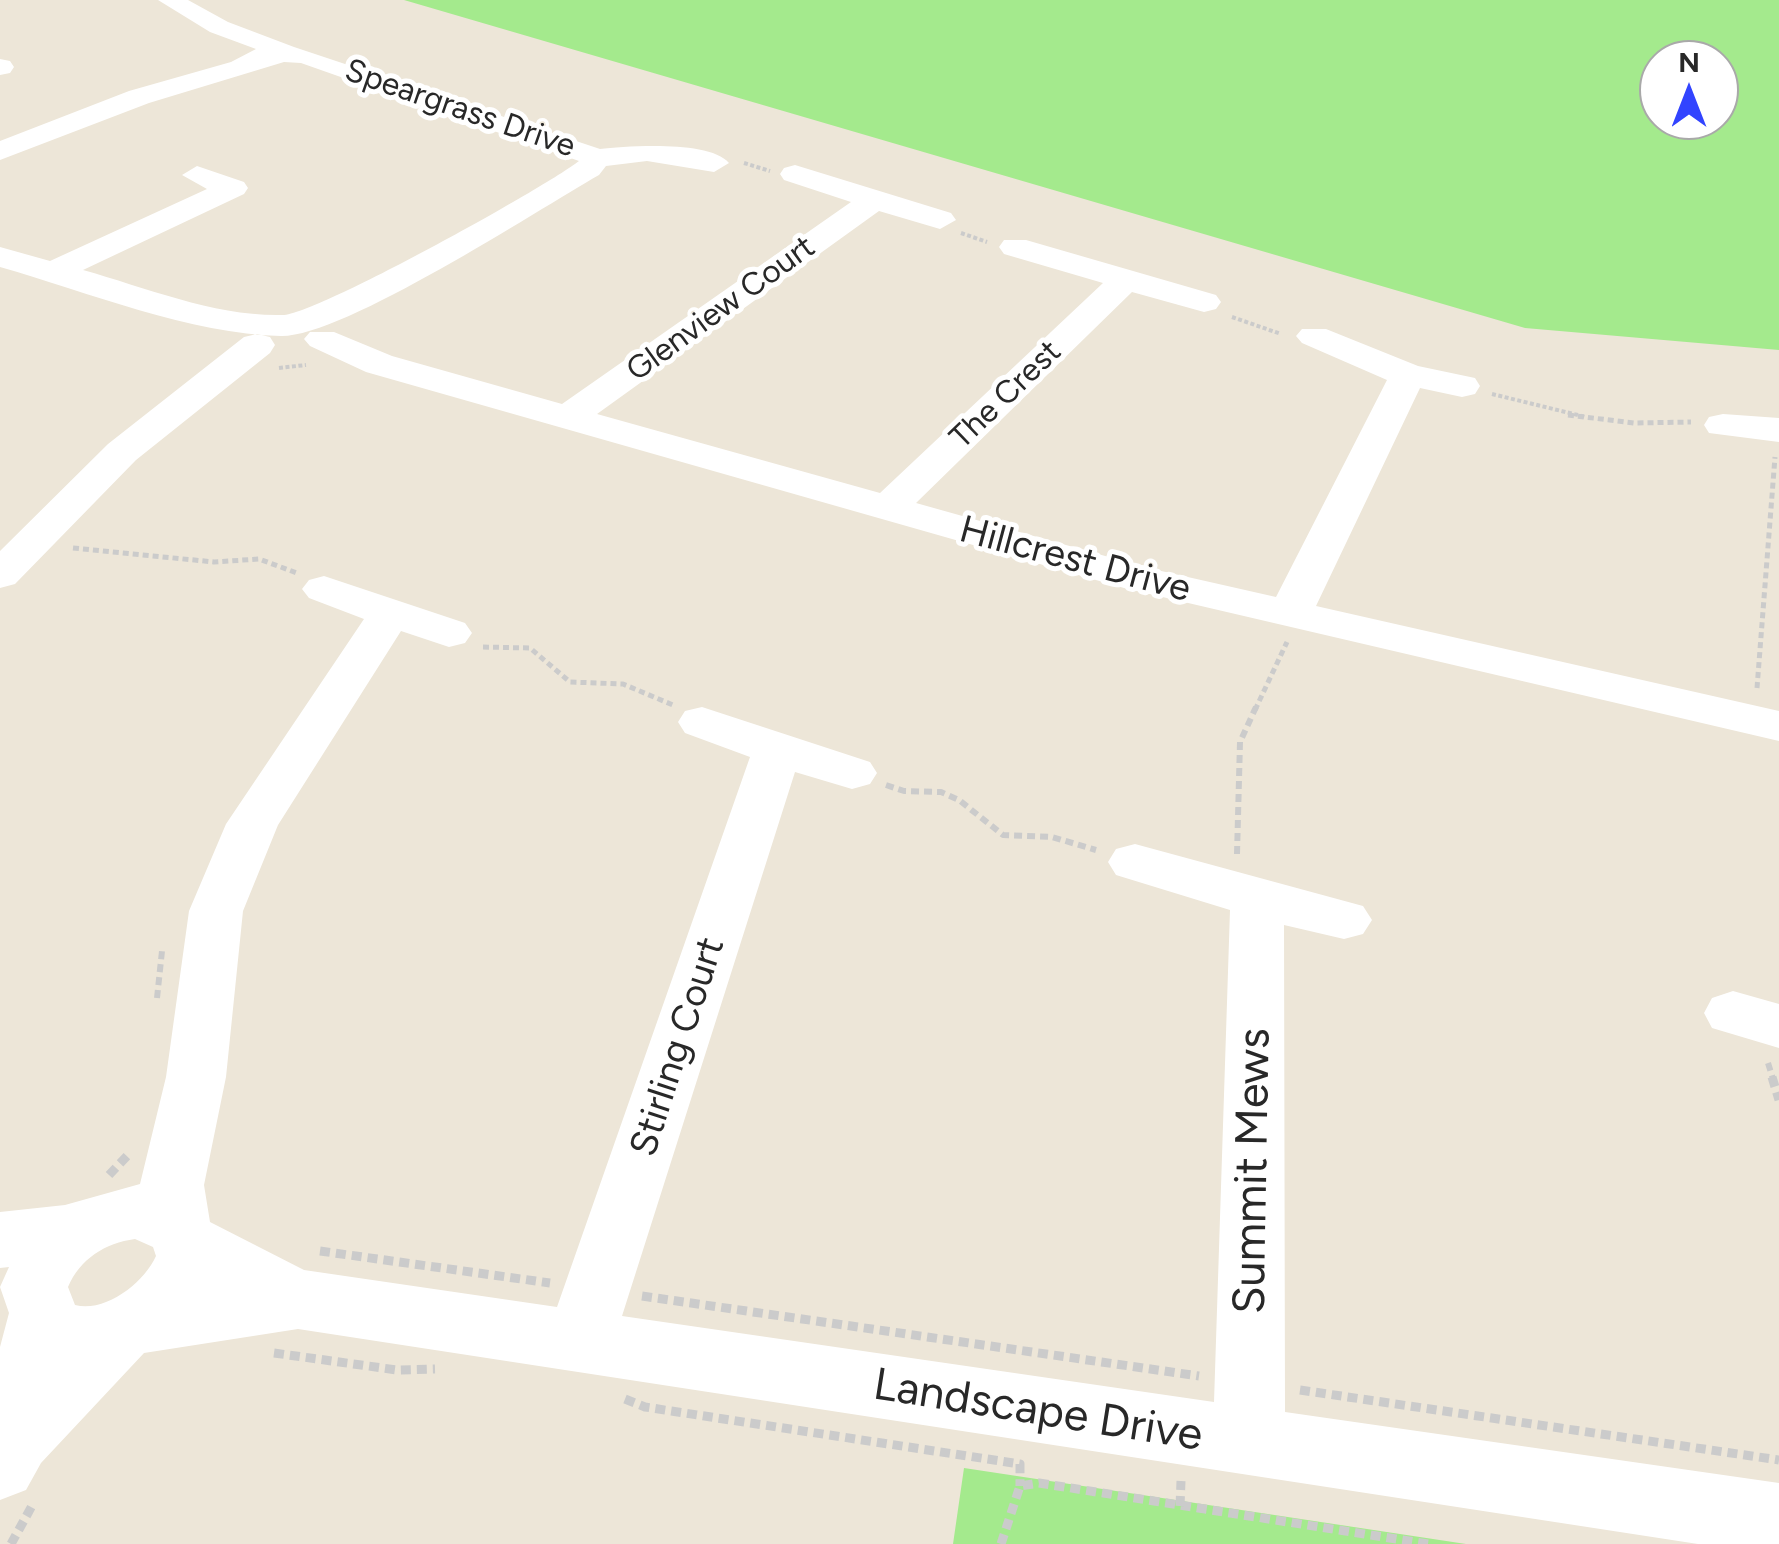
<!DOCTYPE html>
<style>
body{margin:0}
#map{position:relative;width:1779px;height:1544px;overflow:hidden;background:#ede6d8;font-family:Figtree,sans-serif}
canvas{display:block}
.north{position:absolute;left:1639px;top:40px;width:100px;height:100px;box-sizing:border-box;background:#fff;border:2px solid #a9a9a9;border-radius:50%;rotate:0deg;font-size:28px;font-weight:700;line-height:40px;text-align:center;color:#282828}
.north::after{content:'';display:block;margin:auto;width:35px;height:45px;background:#3244ff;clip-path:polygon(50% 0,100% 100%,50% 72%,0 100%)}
</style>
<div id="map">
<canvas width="1779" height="1544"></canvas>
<div class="north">N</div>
</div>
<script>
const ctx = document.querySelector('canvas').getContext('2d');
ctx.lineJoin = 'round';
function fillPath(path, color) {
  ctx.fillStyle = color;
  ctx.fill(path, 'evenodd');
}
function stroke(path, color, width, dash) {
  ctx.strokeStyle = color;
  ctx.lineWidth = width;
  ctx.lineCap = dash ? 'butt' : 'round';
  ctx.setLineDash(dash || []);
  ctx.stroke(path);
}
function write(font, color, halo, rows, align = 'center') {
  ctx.font = font + ' Figtree,sans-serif';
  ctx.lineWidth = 10;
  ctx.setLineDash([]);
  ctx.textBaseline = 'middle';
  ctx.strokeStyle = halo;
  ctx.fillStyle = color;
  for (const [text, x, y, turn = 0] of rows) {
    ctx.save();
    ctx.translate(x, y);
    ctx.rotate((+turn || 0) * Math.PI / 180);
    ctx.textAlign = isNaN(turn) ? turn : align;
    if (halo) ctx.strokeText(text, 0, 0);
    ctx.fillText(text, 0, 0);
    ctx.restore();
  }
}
fillPath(new Path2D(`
 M404,0H1779V350L1525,328ZM1659,60H1719V120H1659Z
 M964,1468L1466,1544H953Z`), '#a4ea8d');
stroke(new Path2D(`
 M744,163L770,171
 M961,233L987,242
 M1232,317L1281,334
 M279,368L306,365
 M1492,394L1586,417`), '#cbcbcb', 4, [4, 2.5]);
stroke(new Path2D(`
 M1568,415L1634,423L1691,422
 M73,548L214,562L259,559L297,573
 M483,647L530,648L570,682L623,684L673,705
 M1757,688L1775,457
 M1255,710L1287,642`), '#cbcbcb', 5, [6, 4]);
stroke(new Path2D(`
 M886,785L904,791L941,792L959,800L1003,835L1052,837L1096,850
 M1237,854L1240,742L1256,707
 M157,998L162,951
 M1768,1063L1773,1079`), '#cbcbcb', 6, [8, 5]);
stroke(new Path2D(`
 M1772,1077L1779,1100
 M109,1175L128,1155
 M320,1251L550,1283
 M642,1296L1199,1376
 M274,1353L397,1370L435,1369
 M1300,1390L1779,1460
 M625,1399L645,1407L1020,1464V1486
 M1180,1506L1181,1481
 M11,1544L33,1504
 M1001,1544L1020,1486L1039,1483L1428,1544`), '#cbcbcb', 9, [10, 6]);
fillPath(new Path2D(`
 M158,0H188L228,22L294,47L600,149C628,146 710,140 729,163L714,172L647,161L606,166L599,175C536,211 343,337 281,336C191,334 87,292 0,267V247L50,261L207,189L182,175L197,166L244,182L248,188L244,194L83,270C147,288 217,317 283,315C316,315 546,187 579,161L301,63L284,62L149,103L0,160V141L129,91L231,62L256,49L210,32Z
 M0,59L10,61L14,67L10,73L0,75Z
 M795,165L951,213L956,220L940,229L879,211L597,414L880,493L1103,283L1004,254L999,247L1004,240H1026L1216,295L1221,302L1216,309L1204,312L1132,292L916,503L1148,568L1276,597L1387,380L1302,343L1296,336L1302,329H1326L1418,366L1475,378L1480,386L1475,394L1462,397L1420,388L1316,606L1779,711V741L1124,588L366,372L310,346L304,339L310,332H334L392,356L562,404L851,202L784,180L780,174L784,168Z
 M257,334L270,337L275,345L270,353L136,460L15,584L0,588V551L108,444L244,337Z
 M1723,414L1779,418V442L1709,433L1704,425L1709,417Z
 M324,576L465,623L472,633L465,643L449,647L401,631L278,825L243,911L226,1077L204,1185L210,1222L304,1270L557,1307L750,757L685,733L678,722L685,711L702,707L870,762L877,773L870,784L852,789L795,772L622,1316L1214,1402L1230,910L1116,875L1108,862L1116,849L1135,844L1363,906L1372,920L1363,934L1344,939L1284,925L1285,1412L1779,1483V1544H1698L298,1329L144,1353L41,1463L26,1490L0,1500V1347L9,1313L0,1287L9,1267L0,1268V1212L65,1205L140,1184L166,1077L189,911L226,824L364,619L309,598L302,589L309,580ZM135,1239L153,1247L156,1256C144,1283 105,1313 75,1305L68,1287C80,1259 105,1243 135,1239Z
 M1733,991L1779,1004V1048L1712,1028L1704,1013L1712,998Z`), '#fff');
write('32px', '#282828', '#fff', [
 ["Speargrass Drive",460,109,19],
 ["Glenview Court",721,309,-36],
 ["The Crest",1006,395,-44]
]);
write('38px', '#282828', '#fff', [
 ["Hillcrest Drive",1075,560,15],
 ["Stirling Court",678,1047,-72]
]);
write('45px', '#282828', '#fff', [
 ["Summit Mews",1253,1171,-89],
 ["Landscape Drive",1038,1411,9]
]);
</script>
